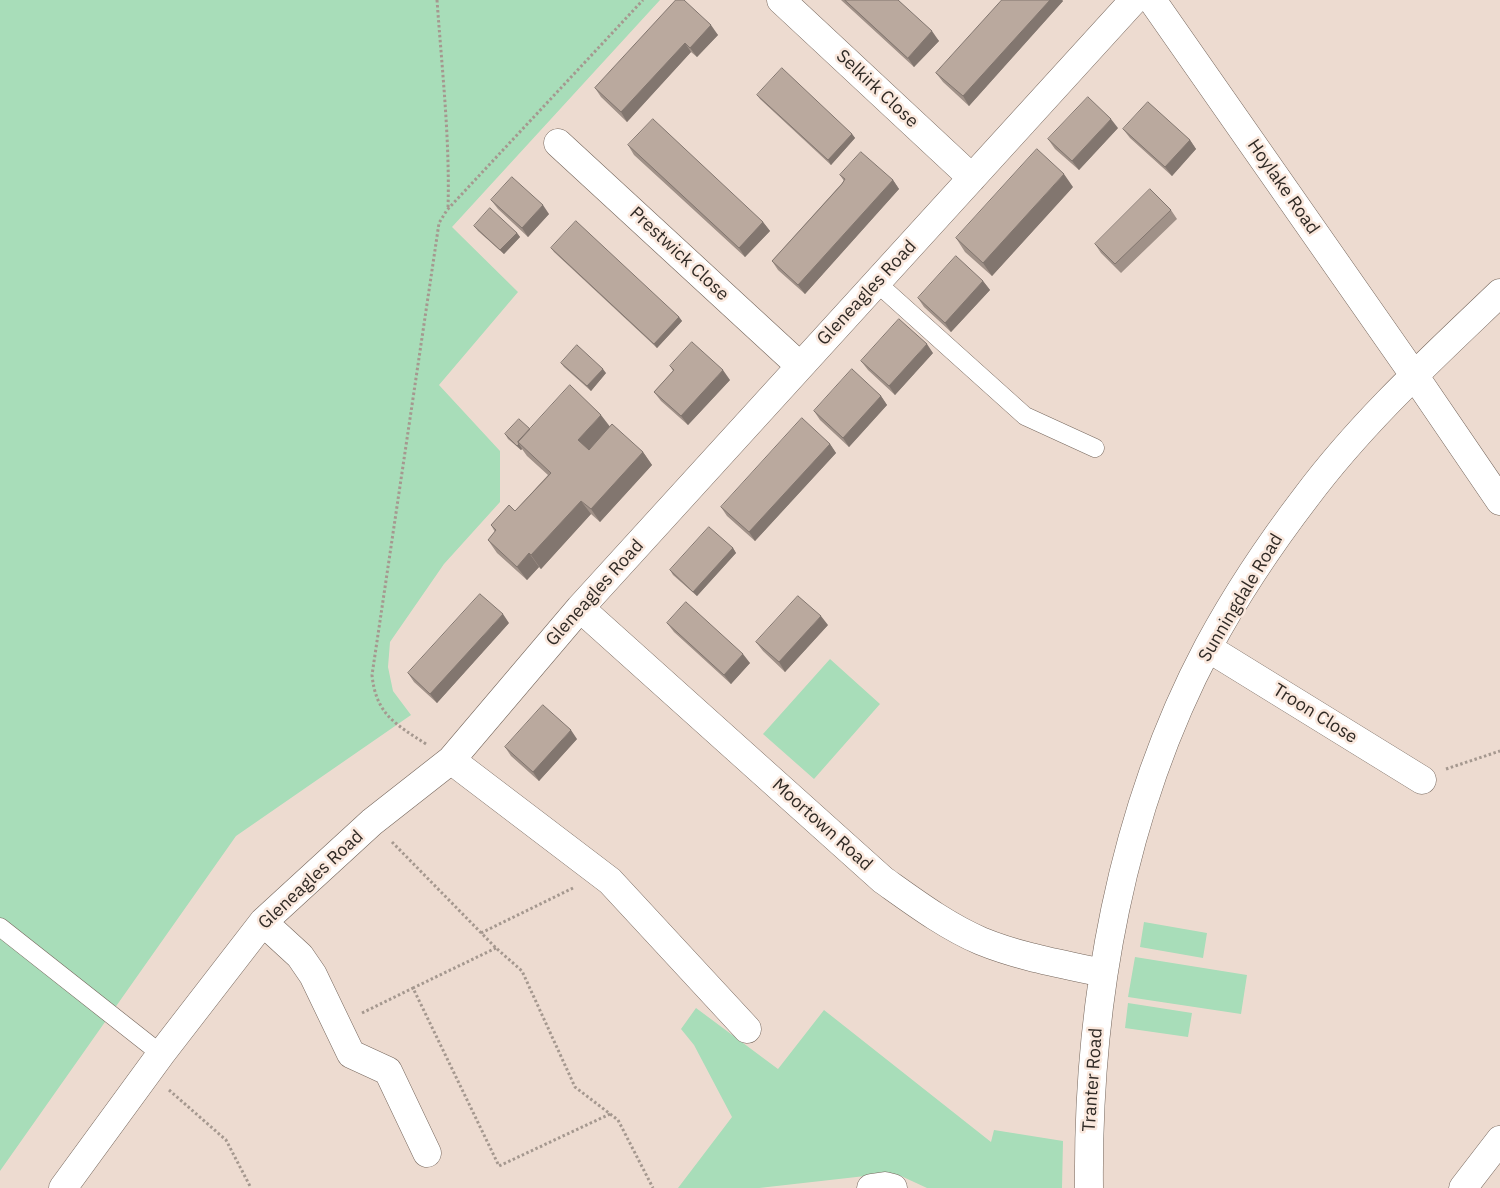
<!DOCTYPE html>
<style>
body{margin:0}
canvas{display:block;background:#eddbd0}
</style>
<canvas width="1500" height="1188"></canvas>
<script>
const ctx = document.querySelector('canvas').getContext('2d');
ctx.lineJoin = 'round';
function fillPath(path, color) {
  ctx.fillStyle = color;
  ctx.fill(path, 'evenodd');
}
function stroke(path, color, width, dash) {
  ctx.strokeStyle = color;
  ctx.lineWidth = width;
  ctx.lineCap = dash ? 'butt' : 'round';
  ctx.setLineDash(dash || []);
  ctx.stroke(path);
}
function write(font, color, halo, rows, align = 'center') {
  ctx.font = font + ' "IBM Plex Sans",sans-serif';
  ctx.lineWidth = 5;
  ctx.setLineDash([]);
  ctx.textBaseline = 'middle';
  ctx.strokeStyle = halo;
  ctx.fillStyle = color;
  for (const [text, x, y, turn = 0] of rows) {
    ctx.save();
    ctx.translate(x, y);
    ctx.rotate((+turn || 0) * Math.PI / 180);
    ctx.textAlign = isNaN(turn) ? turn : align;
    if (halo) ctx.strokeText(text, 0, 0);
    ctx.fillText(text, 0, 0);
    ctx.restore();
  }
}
fillPath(new Path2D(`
 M0,0H660L452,227L518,292L439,385L500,451V502L444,564L390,642L388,667L393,691L411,715L236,836L0,1171Z
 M830,659L880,704L814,779L763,734Z
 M1144,922L1207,933L1203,958L1140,947Z
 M1135,957L1247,975L1241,1014L1128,997Z
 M1128,1003L1192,1013L1188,1037L1125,1028Z
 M696,1008L778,1069L824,1010L991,1142L994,1130L1063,1141L1062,1188H927L901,1176L883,1174L759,1188H678L732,1117L694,1045L681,1029Z`), '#a8ddb9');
const service = new Path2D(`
 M877,283L1025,416L1095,448
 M0,927L161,1054`);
const minor = new Path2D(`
 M781,0L972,178
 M1152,0L1414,375L1500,501
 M558,143L800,366
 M580,608L883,880C914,902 946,926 981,941C1020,957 1062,964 1103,973
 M1208,648L1422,780
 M451,760L610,881L747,1029
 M263,922L300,956L313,975L351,1054L388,1071L427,1153
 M63,1188L161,1054L263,922L372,822L451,760L580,608L1134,0
 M871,1188L885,1186L893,1188
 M1089,1188C1087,1004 1121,811 1208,647C1236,595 1270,544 1306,497C1362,422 1432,358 1500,293
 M1463,1188L1500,1140`);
stroke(service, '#75665c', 19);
stroke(minor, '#75665c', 29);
stroke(new Path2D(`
 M437,0C442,70 450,139 448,209
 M426,744C395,724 376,714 372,675L439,223L447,210L643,0
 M1446,769L1500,751
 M392,842L496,948L522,971L575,1087L618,1120L653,1188
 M481,933L573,888
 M496,948L413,988L499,1166L610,1114
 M362,1013L413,988
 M169,1090L226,1140L251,1188`), '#a5988f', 3, [2.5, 2.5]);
stroke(service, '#fff', 18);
stroke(minor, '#fff', 28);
fillPath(new Path2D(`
 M676,0L718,35L697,57L691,52L627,122L601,97L595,88Z
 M841,0H898L939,41L914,67Z
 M1002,0H1062L1063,1L969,106L943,82L936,73Z
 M757,95L852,134L855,138L831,165L760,99Z
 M1118,128L1079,170L1055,149L1048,139Z
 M1123,129L1190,140L1196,149L1172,176L1130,138Z
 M628,145L763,222L770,231L745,257L634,155Z
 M840,175L893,180L899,189L805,294L778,270L772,261L844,181Z
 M1073,187L992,276L965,252L956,238Z
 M491,200L549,214L528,237L498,209Z
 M1171,210L1177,219L1121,273L1101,253L1095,244Z
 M474,226L517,233L520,237L504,254L478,231Z
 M551,248L679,317L682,321L657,348L554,252Z
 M983,281L990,290L951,332L924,307L918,298Z
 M933,353L895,395L868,370L861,361Z
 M561,363L606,373L591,391L564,367Z
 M670,366L730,380L688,425L661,401L654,392L673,371Z
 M881,396L887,405L849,447L820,420L814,411Z
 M610,427L643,452L652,465L600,522L591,514L541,569L539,567L527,580L497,553L488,540L495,532L491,525L515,511L548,475L527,456L522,449L521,450L508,439L505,434L530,429Z
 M830,444L836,453L755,541L727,516L721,507Z
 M733,548L736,553L697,596L673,575L670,570Z
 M509,623L437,703L414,682L408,673Z
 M667,623L750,663L731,684L674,632Z
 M828,625L785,672L763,651L756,642Z
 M577,739L539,781L511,756L505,747Z`), '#a09188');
fillPath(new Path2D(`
 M1050,0H1062L1063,1L969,106L963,96Z
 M711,25L718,35L697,57L690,48Z
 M932,31L939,41L914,67L908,58Z
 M685,43L691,52L627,122L621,112Z
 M1111,119L1118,128L1079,170L1072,161Z
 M852,134L855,138L831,165L828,160Z
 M1190,140L1196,149L1172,176L1165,167Z
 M1064,174L1073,187L992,276L983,263Z
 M893,180L899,189L805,294L798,285Z
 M543,205L549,214L528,237L522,228Z
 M763,222L770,231L745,257L739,248Z
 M517,233L520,237L504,254L500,250Z
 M983,281L990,290L951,332L945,323Z
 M679,317L682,321L657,348L654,344Z
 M927,344L933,353L895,395L889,386Z
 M603,369L606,373L591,391L587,386Z
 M723,370L730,380L688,425L681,416Z
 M881,396L887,405L849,447L843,438Z
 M601,415L611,428L587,453L578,440Z
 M519,444L522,449L521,450L517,446Z
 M830,444L836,453L755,541L749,532Z
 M643,452L652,465L600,522L591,509Z
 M581,501L591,514L541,569L531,555Z
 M733,548L736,553L697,596L693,592Z
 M529,553L539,567L527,580L517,567Z
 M503,614L509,623L437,703L430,694Z
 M821,616L828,625L785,672L779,662Z
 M743,654L750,663L731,684L724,675Z
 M571,730L577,739L539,781L533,772Z`), '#82766f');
const building = new Path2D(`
 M676,0H684L711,25L690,48L685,43L621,112L595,88Z
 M845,0H898L932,31L908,58Z
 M1002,0H1050L963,96L936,73Z
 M782,68L852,134L828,160L757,95Z
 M1088,97L1111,119L1072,161L1048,139Z
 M1148,102L1190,140L1165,167L1123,129Z
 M653,119L763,222L739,248L628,145Z
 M1037,149L1064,174L983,263L956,238Z
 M861,152L893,180L798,285L772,261L842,184L845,179L840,175Z
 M512,177L543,205L522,228L491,200Z
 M1150,189L1171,210L1115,264L1095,244Z
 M490,208L517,233L500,250L474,226Z
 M576,221L679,317L654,344L551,248Z
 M956,256L983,281L945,323L918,298Z
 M899,319L927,344L889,386L861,361Z
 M692,342L723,370L681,416L654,392L674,370L670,366Z
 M577,345L603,369L587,386L561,363Z
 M852,369L881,396L843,438L814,411Z
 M570,385L601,415L578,440L589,450L612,424L643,452L591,509L581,501L531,555L529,553L517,567L488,540L496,530L491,525L509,505L515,511L551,473L518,442Z
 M802,418L830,444L749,532L721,507Z
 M519,419L530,429L518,442L519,444L517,446L505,434Z
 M709,527L733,548L693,592L670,570Z
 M480,594L503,614L430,694L408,673Z
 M798,596L821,616L779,662L756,642Z
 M686,602L743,654L724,675L667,623Z
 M543,705L571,730L533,772L505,747Z`);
fillPath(building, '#baa99e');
stroke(building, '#82766f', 1);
write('18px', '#302a25', '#fae8dd', [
 ["Selkirk Close",877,89,43],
 ["Hoylake Road",1283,187,55],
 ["Prestwick Close",679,254,43],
 ["Gleneagles Road",867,293,-47],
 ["Gleneagles Road",595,593,-48],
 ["Sunningdale Road",1241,598,-59],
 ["Troon Close",1315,714,32],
 ["Moortown Road",822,825,42],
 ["Gleneagles Road",311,880,-43],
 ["Tranter Road",1093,1080,-86]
]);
</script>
